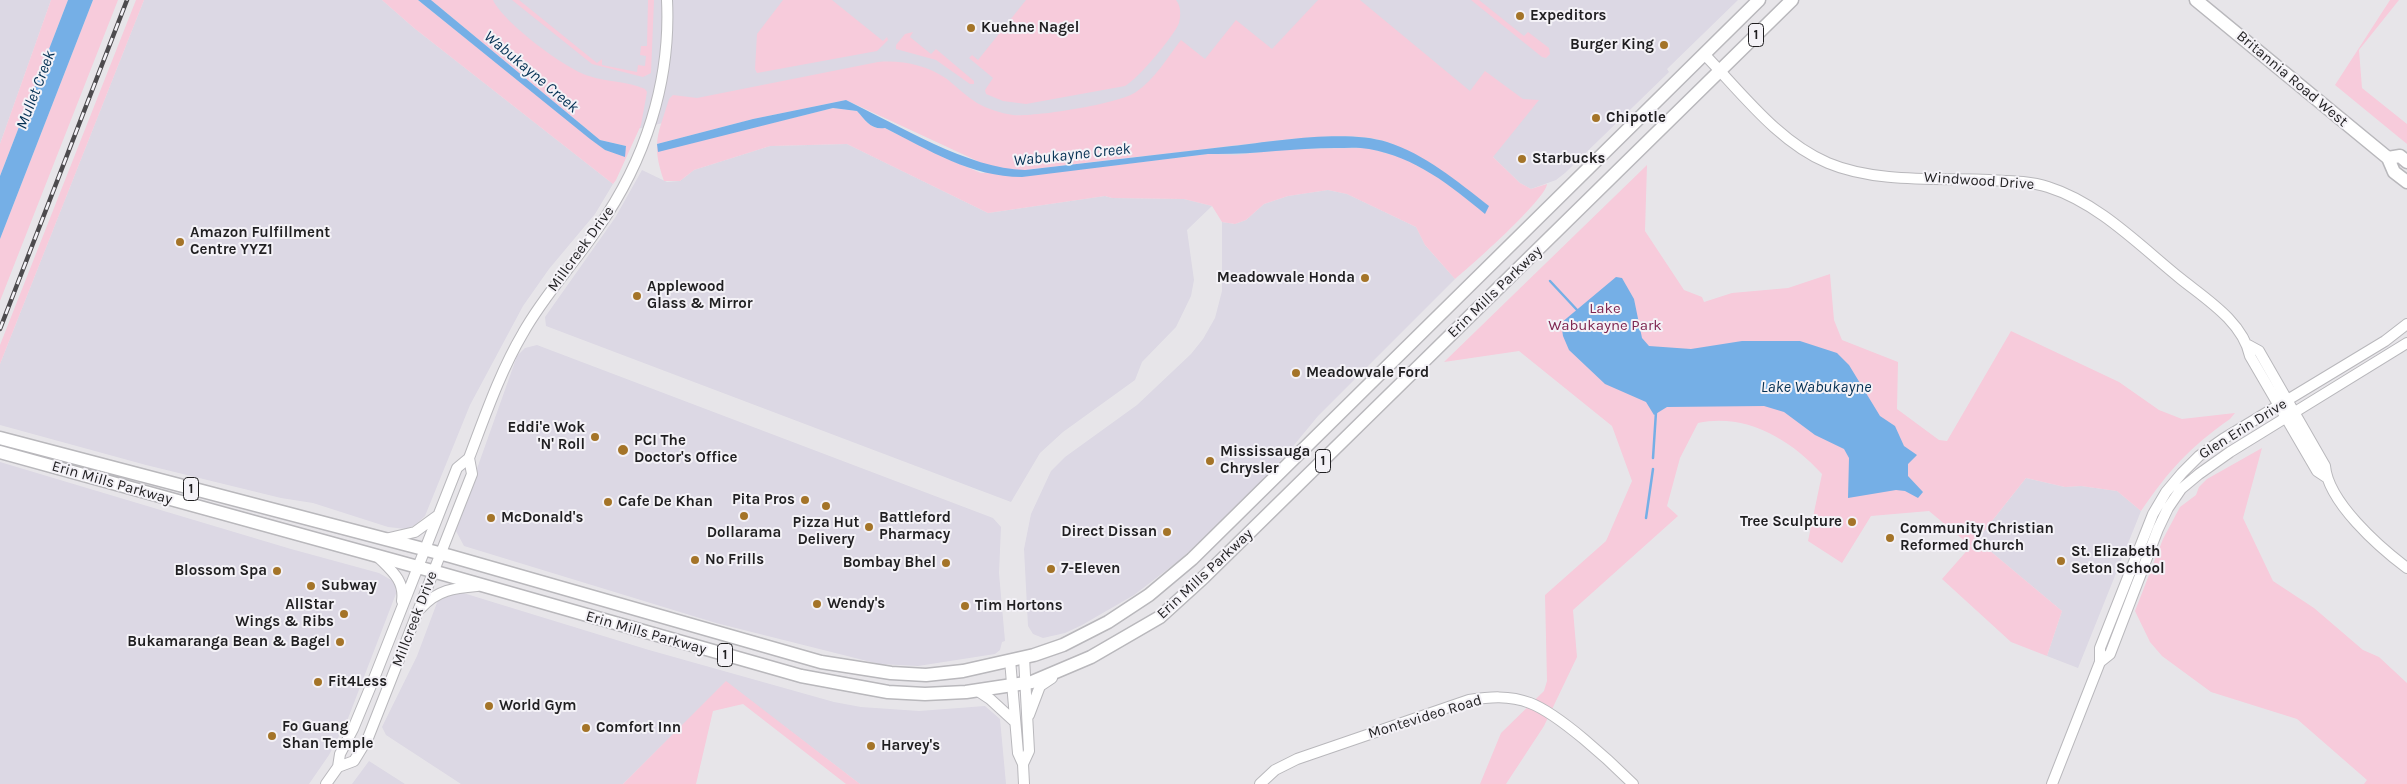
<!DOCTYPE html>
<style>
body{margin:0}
canvas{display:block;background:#e7e5e9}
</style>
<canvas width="2407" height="784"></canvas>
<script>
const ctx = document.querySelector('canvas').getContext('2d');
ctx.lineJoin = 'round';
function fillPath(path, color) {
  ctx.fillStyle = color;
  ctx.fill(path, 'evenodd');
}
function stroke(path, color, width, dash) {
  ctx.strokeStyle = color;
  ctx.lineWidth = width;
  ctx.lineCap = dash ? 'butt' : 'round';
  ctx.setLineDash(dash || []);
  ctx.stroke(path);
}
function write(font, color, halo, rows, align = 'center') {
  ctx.font = font + ' Karla,sans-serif';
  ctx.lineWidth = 4;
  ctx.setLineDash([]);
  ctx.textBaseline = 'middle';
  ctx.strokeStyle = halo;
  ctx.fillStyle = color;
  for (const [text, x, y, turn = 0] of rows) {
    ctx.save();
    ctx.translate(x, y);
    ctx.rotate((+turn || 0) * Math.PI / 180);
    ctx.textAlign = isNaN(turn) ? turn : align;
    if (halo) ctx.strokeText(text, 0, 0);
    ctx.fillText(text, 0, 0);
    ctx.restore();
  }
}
fillPath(new Path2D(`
 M0,0H51L0,144Z
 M144,0H382L414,28L613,184L595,214L549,269L523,306L470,405L425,516L415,525L406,529L388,527L313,503L281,498L146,465L0,425V364Z
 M467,0H1738L1667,69L1669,72L1565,173L1556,180L1531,189L1520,183L1493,157L1000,156L844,81L637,129Z
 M847,144L988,213L1105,196L1112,198L1184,199L1212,206L1187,230L1194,280L1191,296L1176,327L1142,362L1135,380L1063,432L1040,453L1011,502L546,326L545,317L615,218L642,170L667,182L680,181L694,170L770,146Z
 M1328,190L1347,194L1416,227L1425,245L1455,279L1318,416L1285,456L1217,527L1177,562L1134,595L1082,625L1065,633L1043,638L1033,634L1028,626L1024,549L1031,514L1051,471L1065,457L1137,405L1191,354L1203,339L1215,318L1222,291V222L1235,224L1246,220L1264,204L1288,196Z
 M537,345L993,518L1001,527L999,573L1005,641L1002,642L1000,650L995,654L918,666L879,664L716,623L464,546L456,531L457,525L517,356L525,348Z
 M0,462L291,549L379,573L393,581L397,591L347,721L329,755L309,784H0Z
 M2026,478L2065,487L2081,486L2117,491L2141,511L2078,668L2047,656L2062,611L1977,540Z
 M460,592L649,650L834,702L861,707L919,711L985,706L1000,719L1006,784H860L726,682L623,784H461L386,735L382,727L417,656L438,600Z
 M369,761L405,784H352Z`), '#dcd8e4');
fillPath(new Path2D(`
 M51,0H68L0,176V144Z
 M93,0H118L0,301V239Z
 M136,0H144L0,364V345Z
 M382,0H418L605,150L624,156L626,146L600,140L431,0H493C503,22 565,69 589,76C606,82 628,81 645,89L647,92L641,125L616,180L613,184L414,28Z
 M512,0H519L597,63L602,59V65L637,72L638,65L645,66L646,56L640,55L641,46H647L648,0H654L651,73L643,77L592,64Z
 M783,0H832L883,41L887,37L888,40L877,51L757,73L755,69L757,34Z
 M1026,0H1176C1181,6 1181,15 1179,23C1174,36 1138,79 1125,86L1026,104L1003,101L986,94L985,90L993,78L969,58L972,55L978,60Z
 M1318,0H1360L1470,91L1485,71L1523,99L1539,100L1493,157L1520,183L1531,189L1547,184C1546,199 1470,267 1455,279L1425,245L1416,227L1347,194L1328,190L1288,196L1264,204L1246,220L1235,224L1222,222L1212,206L1184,199L1112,198L1105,196L988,213L847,144L770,146L694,170L680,181H664C651,143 658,135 669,99L673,95L697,98L878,62C902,60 926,65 947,79C957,87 966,96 977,103C988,109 1000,113 1013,115C1035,117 1119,104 1136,92C1154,80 1168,57 1181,40L1205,59L1236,20L1272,49ZM846,100L986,165L1004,170H1025C1093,162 1161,154 1229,146C1269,142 1351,129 1387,142C1426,156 1454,187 1485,213L1448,183L1406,159L1368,148L1287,149L1236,155L1208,154L1075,170L981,173L945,158L885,128C871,130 866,121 857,111L833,108L658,151L657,144L753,119Z
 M1471,0H1479L1524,36L1528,32L1549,48L1550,54L1546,58L1542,57Z
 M2390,0H2399L2359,50L2362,88L2407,124V144L2335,85Z
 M913,32L910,37L931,54L936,49L974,81V84H970L936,60L896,49V45L905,34Z
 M1647,165L1645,231L1684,290L1702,297L1704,302L1732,293L1788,288L1830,274L1834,320L1842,340L1898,362L1897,409L1939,440L1947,441L2011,331L2119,382L2159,410L2182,419L2235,413L2230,419C2189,448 2169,470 2141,511L2117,491L2081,486L2065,487L2026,478L1977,540L2062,611L2047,656L2011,642L1942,579L1971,546L1929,511L1871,516L1842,563L1808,541L1822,474C1790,439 1746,413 1698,423L1680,458L1667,506L1678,516L1573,610L1577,657L1544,726L1506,784H1480L1501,733L1544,691L1547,681L1545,595L1606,541L1632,481L1612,426L1519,351L1444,362Z
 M2262,448L2243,518L2273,581L2314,608L2363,650L2379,657L2407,683V784H2364L2367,780L2297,719L2211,692L2162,656L2150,642L2135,611L2163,539L2180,507L2196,495L2199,487L2207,479Z
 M726,681L860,784H846L743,704L713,711L696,784H623Z`), '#f7cbdb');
fillPath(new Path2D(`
 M68,0H93L0,239V176Z
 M418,0H431L600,140L626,146L625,157L605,150L590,139Z
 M846,100C898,125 969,169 1025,170C1094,162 1163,154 1232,146C1274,141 1347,129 1387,142C1425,154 1457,181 1489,206L1485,214C1450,185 1415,157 1369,149C1358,147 1346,148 1335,148C1292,148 1251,155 1208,154L1022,177C971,177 929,150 885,128C871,130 866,121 857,111L833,108L658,152L657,144L753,119Z
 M1616,277L1622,278L1634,299L1642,338L1649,346L1691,349L1742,341H1800L1837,353L1849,365L1880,416L1895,426L1904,446L1917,455L1908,464V476L1923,492L1918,498L1905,491L1896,490L1848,498L1849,458L1844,449L1815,435L1784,412L1764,406L1667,407L1654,415L1646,402L1605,384L1569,350L1563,336L1561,323Z`), '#75afe6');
stroke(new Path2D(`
 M1550,281L1578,311
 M1653,458L1656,412
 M1646,518L1653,469`), '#75afe6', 2.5);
const minor = new Path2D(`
 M1704,54C1741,92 1778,142 1828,163C1875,183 1938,178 1989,180C2009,181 2029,181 2048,187C2099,203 2140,246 2181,279C2206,299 2243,322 2250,356L2317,471L2326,477
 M2248,345L2259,351L2325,466C2328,502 2379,547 2407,568
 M385,539L415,532L437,516
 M379,558C392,571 405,581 402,601
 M421,608C437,590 454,588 477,586
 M1010,660L1018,753L1023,764L1024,784
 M2100,662L2110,654L2158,529L2168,508L2181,489L2199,474L2230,452L2407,343
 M978,691L990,699L1014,721
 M1029,715L1040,686L1052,678
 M1023,764L1029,751L1024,657
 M338,767L354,761L368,738L472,474L469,458
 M326,784L338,767L340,754L353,729L375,676L457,468L469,458C485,416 500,372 523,333C544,295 574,264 598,228C645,161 671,82 667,0
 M1260,784L1275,770L1297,759L1469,700C1489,697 1509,695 1530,703C1559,714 1610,761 1633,784
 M2052,784L2100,662V648L2153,514L2166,492L2182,473L2199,456L2223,439L2385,341L2407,324`);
const major = new Path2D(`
 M2196,0L2388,158L2394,172L2407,182
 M2388,158L2400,156L2407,162
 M0,438L450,556L821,662L891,673L926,675L963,671L1034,655L1063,645L1108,622L1149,595L1192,559L1759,0
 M0,452L443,574L801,676L888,692L925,694L966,692L1032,682L1091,657L1160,617L1204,577L1792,0`);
stroke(minor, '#b9b8bc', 12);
stroke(major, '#b9b8bc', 15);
stroke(minor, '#fff', 10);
stroke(major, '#fff', 12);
const rail = new Path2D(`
 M0,329L127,0`);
stroke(rail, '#4d4b4e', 4.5);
stroke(rail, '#f4f2f7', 2.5, [8]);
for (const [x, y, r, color] of [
 [1520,16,5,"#a47428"],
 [971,28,5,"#a47428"],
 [1664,45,5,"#a47428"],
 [1596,118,5,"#a47428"],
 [1522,159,5,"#a47428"],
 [180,242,5,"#a47428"],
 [1365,278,5,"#a47428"],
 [637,296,5,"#a47428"],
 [1296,373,5,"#a47428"],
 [595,437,5,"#a47428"],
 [623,450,6,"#a47428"],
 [1210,461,5,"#a47428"],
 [805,500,5,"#a47428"],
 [608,502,5,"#a47428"],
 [826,506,5,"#a47428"],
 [744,516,5,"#a47428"],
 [491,518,5,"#a47428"],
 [1852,522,5,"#a47428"],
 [869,527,5,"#a47428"],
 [1167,532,5,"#a47428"],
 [1890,538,5,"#a47428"],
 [695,560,5,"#a47428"],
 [2061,561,5,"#a47428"],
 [946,563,5,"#a47428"],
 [1051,569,5,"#a47428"],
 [277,571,5,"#a47428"],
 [311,586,5,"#a47428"],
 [817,604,5,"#a47428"],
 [965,606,5,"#a47428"],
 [344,614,5,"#a47428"],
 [340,642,5,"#a47428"],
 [318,682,5,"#a47428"],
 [489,706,5,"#a47428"],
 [586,728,5,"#a47428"],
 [272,736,5,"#a47428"],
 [871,746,5,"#a47428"]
]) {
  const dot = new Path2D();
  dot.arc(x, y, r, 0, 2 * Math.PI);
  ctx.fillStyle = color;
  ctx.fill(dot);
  stroke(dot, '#f4f2f7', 2);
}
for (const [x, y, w] of [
 [1756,35,15],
 [1323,461,15],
 [191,489,15],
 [725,655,15]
]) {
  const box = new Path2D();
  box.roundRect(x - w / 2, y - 11.5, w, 23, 4);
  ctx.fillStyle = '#f4f2f7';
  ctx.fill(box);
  stroke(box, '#201f21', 1);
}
write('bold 14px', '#201f21', null, [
 ["1",1756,35],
 ["1",1323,461],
 ["1",191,489],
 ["1",725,655]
]);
write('bold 15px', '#201f21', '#f4f2f7', [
 ["Expeditors",1530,16],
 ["Kuehne Nagel",981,28],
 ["Burger King",1654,45,"right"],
 ["Chipotle",1606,118],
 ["Starbucks",1532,159],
 ["Amazon Fulfillment",190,233],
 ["Centre YYZ1",190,250],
 ["Meadowvale Honda",1355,278,"right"],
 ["Applewood",647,287],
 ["Glass & Mirror",647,304],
 ["Meadowvale Ford",1306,373],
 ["Eddi'e Wok",585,428,"right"],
 ["'N' Roll",585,445,"right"],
 ["PCI The",634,441],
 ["Doctor's Office",634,458],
 ["Mississauga",1220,452],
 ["Chrysler",1220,469],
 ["Pita Pros",795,500,"right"],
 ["Cafe De Khan",618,502],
 ["McDonald's",501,518],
 ["Battleford",879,518],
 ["Pharmacy",879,535],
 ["Tree Sculpture",1842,522,"right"],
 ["Pizza Hut",826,523,"center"],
 ["Delivery",826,540,"center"],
 ["Community Christian",1900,529],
 ["Reformed Church",1900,546],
 ["Direct Dissan",1157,532,"right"],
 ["Dollarama",744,533,"center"],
 ["St. Elizabeth",2071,552],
 ["Seton School",2071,569],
 ["No Frills",705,560],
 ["Bombay Bhel",936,563,"right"],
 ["7-Eleven",1061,569],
 ["Blossom Spa",267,571,"right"],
 ["Subway",321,586],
 ["Wendy's",827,604],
 ["AllStar",334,605,"right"],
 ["Wings & Ribs",334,622,"right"],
 ["Tim Hortons",975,606],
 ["Bukamaranga Bean & Bagel",330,642,"right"],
 ["Fit4Less",328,682],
 ["World Gym",499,706],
 ["Fo Guang",282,727],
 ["Shan Temple",282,744],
 ["Comfort Inn",596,728],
 ["Harvey's",881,746]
], 'left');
write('15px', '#201f21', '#f4f2f7', [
 ["Britannia Road West",2292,79,40],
 ["Windwood Drive",1979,181,4],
 ["Millcreek Drive",581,249,-54],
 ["Erin Mills Parkway",1495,292,-44],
 ["Glen Erin Drive",2243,429,-32],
 ["Erin Mills Parkway",112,483,16],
 ["Erin Mills Parkway",1205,574,-43],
 ["Millcreek Drive",415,619,-69],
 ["Erin Mills Parkway",646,633,16],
 ["Montevideo Road",1425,717,-17]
]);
write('15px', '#7e2550', '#f4f2f7', [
 ["Lake",1605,309],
 ["Wabukayne Park",1605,326]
]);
write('italic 16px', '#053154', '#f4f2f7', [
 ["Wabukayne Creek",531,72,40],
 ["Mullet Creek",36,90,-69],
 ["Wabukayne Creek",1072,155,-6],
 ["Lake Wabukayne",1816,387]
]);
</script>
